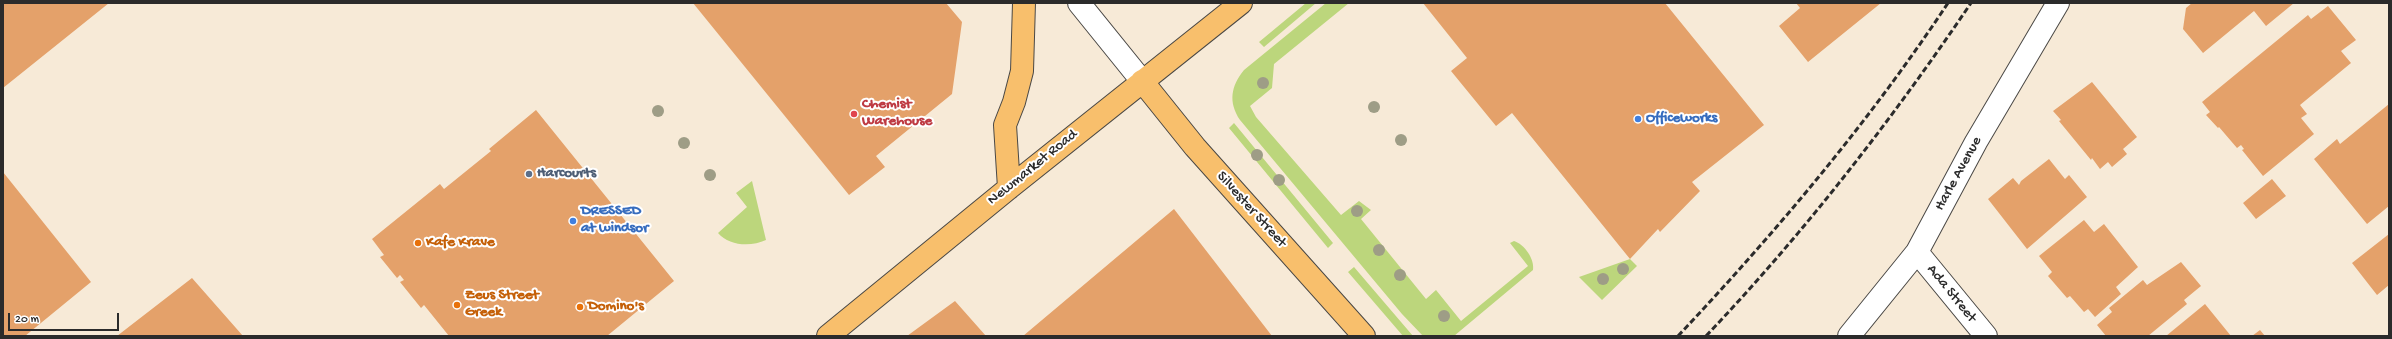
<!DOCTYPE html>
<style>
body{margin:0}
#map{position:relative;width:2392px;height:339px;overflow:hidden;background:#f7ead7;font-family:"Gochi Hand",sans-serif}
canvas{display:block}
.frame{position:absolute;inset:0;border:4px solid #2b2b2b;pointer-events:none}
.scale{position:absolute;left:8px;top:313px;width:111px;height:18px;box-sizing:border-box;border:2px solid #2b2b2b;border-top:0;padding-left:5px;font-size:12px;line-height:14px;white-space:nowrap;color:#2b2b2b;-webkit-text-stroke:3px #fff;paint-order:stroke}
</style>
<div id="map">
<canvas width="2392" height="339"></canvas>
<div class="frame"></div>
<div class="scale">20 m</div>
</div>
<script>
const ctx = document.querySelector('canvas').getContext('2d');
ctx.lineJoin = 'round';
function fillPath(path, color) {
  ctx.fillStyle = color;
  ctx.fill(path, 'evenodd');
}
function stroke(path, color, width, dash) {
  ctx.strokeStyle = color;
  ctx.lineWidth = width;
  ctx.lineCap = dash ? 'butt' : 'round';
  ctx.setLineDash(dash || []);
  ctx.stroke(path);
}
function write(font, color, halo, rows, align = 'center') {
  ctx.font = font + ' "Gochi Hand",sans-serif';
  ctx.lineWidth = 4;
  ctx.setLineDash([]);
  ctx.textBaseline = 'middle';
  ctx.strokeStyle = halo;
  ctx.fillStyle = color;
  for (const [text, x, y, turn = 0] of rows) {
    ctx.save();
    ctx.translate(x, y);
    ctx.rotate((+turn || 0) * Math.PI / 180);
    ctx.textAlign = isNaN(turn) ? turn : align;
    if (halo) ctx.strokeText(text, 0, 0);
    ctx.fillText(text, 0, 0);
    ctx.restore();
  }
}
fillPath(new Path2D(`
 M1306,3H1316L1264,47L1259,42Z
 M1326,3H1349L1274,64L1272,88L1250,106L1256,117L1341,215L1359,201L1371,210L1361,219L1426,299L1436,290L1461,321L1528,266L1510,243L1514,241C1524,244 1535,259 1533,270L1454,336H1423L1402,314L1240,120C1228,102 1231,86 1244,70Z
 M1234,123L1333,243L1328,248L1229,128Z
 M752,181L766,240C751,247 729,246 718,233L747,207L736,193Z
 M1630,259L1637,266L1602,300L1579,277Z
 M1354,267L1413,336H1403L1348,272Z`), '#bcd67c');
fillPath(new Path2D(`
 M3,3H109L3,88Z
 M693,3H946L962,22L952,94L876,156L885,167L849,195Z
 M1423,3H1665L1764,125L1692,182L1700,191L1660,232L1658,229L1630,259L1512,113L1496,126L1451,71L1467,58Z
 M1796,3H1881L1808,62L1779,26L1800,8Z
 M2192,3H2294L2266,26L2254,11L2203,53L2183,29L2186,8Z
 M2328,6L2356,40L2341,51L2351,63L2300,105L2307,114L2301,118L2314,134L2263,176L2242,150L2244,149L2241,145L2237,148L2219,127L2218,128L2206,115L2210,112L2202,102L2308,15L2311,19Z
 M2092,82L2137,137L2123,149L2127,154L2112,167L2108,162L2100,169L2092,158L2091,160L2059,121L2061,120L2053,111Z
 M2389,104V206L2367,224L2314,159L2337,139L2340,144Z
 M536,110L674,281L607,336H449L424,305L421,308L400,282L404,280L400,275L397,278L380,257L384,255L372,239L440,184L444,189L491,151L489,149Z
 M2049,159L2065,179L2069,175L2087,197L2027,249L1988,199L2013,178L2019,185L2021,181Z
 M3,172L91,282L25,336H3Z
 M2272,179L2286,196L2256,219L2243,203Z
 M1174,209L1272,336H1023Z
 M2084,220L2094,232L2104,224L2138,267L2116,287L2121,294L2095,317L2088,309L2084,312L2070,296L2067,298L2048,276L2052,272L2039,256Z
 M2389,234V285L2377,295L2352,263Z
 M2181,262L2201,286L2184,300L2187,304L2148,336H2106L2097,325L2112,312L2109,308L2143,280L2147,285Z
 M192,278L243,336H117Z
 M955,301L986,336H907Z
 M2205,304L2231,336H2166Z
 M2260,330L2265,336H2252Z`), '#e4a16a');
const minor = new Path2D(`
 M1079,3L1142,81
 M1917,252L1986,336
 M1849,336L1917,252L1976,142L2058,3`);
const major = new Path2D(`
 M1142,81L1195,147L1364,336
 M1009,188L1005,125L1014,102L1022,71L1024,3
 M828,336L1009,188L1241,3`);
stroke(minor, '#4a4845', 24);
stroke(major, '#4a4845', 24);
stroke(minor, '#fff', 22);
stroke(major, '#f8bf6c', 22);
stroke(new Path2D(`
 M1678,336C1776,232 1869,122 1948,3
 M1706,336C1804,233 1891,121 1971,3`), '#2b2b2b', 3, [6, 3]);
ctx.fillStyle = '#9e9d86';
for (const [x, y] of [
 [1263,83],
 [1374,107],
 [658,111],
 [1401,140],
 [684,143],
 [1257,155],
 [710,175],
 [1279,180],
 [1357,211],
 [1379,250],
 [1623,269],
 [1400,275],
 [1603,279],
 [1444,316]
]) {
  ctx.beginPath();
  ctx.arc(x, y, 6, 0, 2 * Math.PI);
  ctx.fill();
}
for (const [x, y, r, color] of [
 [854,114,4,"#e0444e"],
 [1638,119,4,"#3f7fe0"],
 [529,174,4,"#5c6f8a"],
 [573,221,4,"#3f7fe0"],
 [418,243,4,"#e8710a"],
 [457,305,4,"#e8710a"],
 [580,307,4,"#e8710a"]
]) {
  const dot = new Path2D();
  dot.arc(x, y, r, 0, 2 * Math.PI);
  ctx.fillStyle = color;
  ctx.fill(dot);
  stroke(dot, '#fff', 1.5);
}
write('bold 15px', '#be3a42', '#fff', [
 ["Chemist",862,105],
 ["Warehouse",862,122]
], 'left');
write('bold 15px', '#366cbe', '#fff', [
 ["Officeworks",1646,119],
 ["DRESSED",581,212],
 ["at windsor",581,229]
], 'left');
write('15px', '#2b2b2b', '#fff', [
 ["Newmarket Road",1033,168,-39],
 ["Harle Avenue",1959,174,-61],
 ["Silvester Street",1251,210,48],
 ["Ada Street",1951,294,51]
]);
write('bold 15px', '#4e5e75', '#fff', [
 ["Harcourts",537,174]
], 'left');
write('bold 15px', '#c56008', '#fff', [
 ["Kafe Krave",426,243],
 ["Zeus Street",465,296],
 ["Greek",465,313],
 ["Domino's",588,307]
], 'left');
</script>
